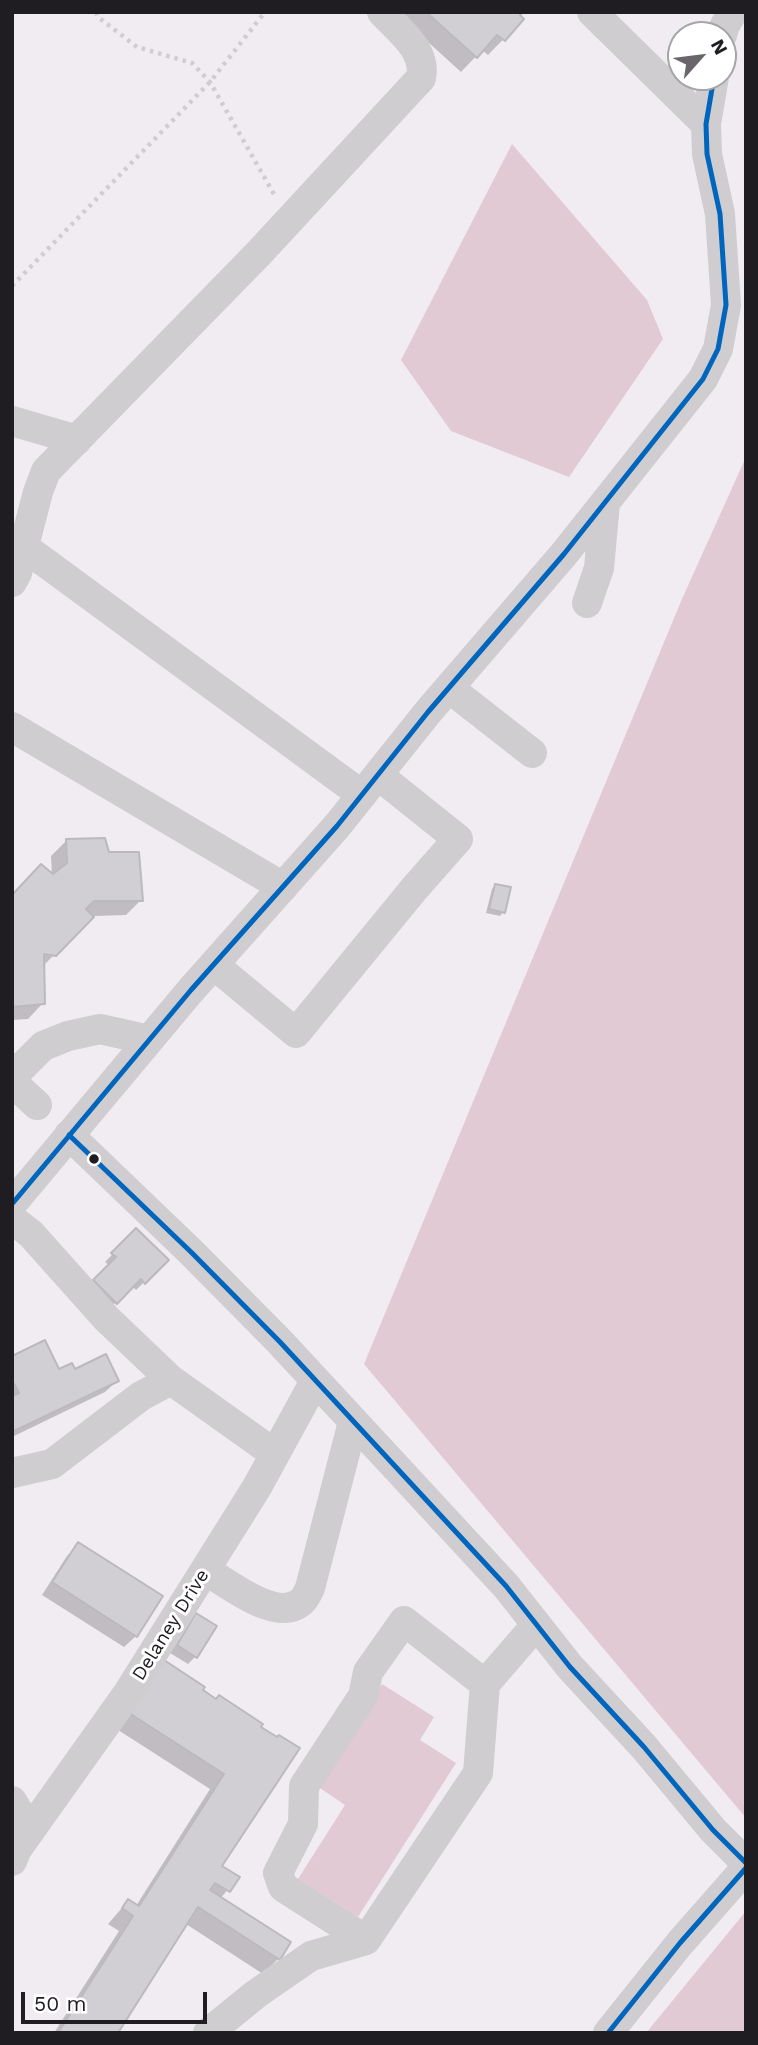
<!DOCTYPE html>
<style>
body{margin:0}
#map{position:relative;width:758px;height:2045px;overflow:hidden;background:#f0ecf2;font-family:"Work Sans",sans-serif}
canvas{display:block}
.frame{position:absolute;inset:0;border:14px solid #201d22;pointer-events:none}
.north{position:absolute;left:667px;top:21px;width:70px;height:70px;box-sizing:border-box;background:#fff;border:2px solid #a6a5a7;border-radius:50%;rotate:62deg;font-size:19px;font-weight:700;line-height:28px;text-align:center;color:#201d22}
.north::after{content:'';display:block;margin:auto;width:24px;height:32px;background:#69656b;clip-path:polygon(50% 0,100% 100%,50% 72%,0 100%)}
.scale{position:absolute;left:21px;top:1992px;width:186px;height:32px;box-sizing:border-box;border:4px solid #201d22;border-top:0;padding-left:9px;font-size:21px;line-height:24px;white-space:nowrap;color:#201d22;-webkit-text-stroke:5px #fff;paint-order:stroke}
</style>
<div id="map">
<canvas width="758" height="2045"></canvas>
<div class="frame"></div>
<div class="north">N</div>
<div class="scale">50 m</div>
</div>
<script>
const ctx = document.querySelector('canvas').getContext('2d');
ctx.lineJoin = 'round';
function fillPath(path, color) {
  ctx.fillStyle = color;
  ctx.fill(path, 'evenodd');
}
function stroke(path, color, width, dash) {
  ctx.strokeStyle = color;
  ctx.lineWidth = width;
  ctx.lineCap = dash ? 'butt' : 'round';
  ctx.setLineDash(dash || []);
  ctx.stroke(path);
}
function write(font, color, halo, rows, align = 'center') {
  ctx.font = font + ' "Work Sans",sans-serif';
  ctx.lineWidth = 6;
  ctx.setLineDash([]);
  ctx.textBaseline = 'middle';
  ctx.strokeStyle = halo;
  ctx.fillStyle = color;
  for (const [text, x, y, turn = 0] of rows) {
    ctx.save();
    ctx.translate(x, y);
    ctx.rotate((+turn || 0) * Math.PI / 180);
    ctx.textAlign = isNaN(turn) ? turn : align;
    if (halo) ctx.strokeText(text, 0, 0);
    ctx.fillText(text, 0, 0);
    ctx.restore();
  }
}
fillPath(new Path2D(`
 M512,144L647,300L663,339L569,477L451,431L401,360Z
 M746,457V1818L364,1364L682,599Z
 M382,1684L434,1717L420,1740L456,1763L358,1917L298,1879L345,1805L317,1786Z
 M746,1911V2033H646Z`), '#e1cad3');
fillPath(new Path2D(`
 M395,12H520L517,15L522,20L488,55L482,50L461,72Z
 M66,841L108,854L141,900L126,915L93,916L42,967L43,1003L28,1019L12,1020V896L52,876L51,856Z
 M495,885L503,912L500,916L486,913L492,889Z
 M136,1230L167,1260L136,1290L132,1286L108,1310L86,1289L110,1266L105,1262Z
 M12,1358L58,1372L74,1371L117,1381L105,1392L12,1437Z
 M79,1544L136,1636L124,1647L42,1595L67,1556Z
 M197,1616L196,1656L188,1664L170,1653L189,1623Z
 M149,1677L201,1690L261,1724L220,1867L237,1878L220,1899L278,1959L263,1974L186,1924L116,2033H54L119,1931L108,1924L128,1901L136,1906L210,1789L115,1728Z`), '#0003');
const building = new Path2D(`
 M426,12H523L520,15L524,19L505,41L497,35L477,58Z
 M105,838L109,852H139L143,901H94L86,909L94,917L56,956L44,954L45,1004L12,1007V895L41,864L53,874L67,863L66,839Z
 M495,884L511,887L505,913L489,909Z
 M136,1228L169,1260L145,1284L141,1279L117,1304L93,1280L116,1257L111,1253Z
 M45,1340L59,1369L72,1363L75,1369L106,1354L119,1381L12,1432V1396L19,1393L12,1380V1356Z
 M78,1542L163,1596L137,1637L52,1582Z
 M196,1613L217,1626L197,1658L177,1645Z
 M164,1660L205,1687L203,1690L216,1699L219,1695L263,1724L261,1727L277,1737L279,1735L300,1748L222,1866L240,1877L230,1892L215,1883L210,1890L291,1942L280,1960L198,1907L118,2033H58L133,1916L122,1908L128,1899L139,1906L224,1774L129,1713Z`);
fillPath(building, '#d1cfd4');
stroke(building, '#bbb9be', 2);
stroke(new Path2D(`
 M96,12L98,17L137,47L192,63L210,82L275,196
 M12,286L210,82L265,12`), '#cfcecf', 4.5, [3.5, 5]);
stroke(new Path2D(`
 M592,12L706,124
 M722,35L725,25L733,12
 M12,421L77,440
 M24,547L362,795
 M12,582L17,573L38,492L46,471L259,253L421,78C427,50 399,31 382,12
 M587,603L599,568L605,503
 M449,688L532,753
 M12,727L283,887
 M214,965L296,1033L414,889L458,839L378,775
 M12,1077L43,1046L68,1036L100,1029L149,1040
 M12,1082L37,1105
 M69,1135L192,1253L280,1342L506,1586L570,1667L644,1747L713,1830L746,1863
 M12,1204L191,990L337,826L428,712L564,554L703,379L718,349L726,305L720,214L707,154L706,124L714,77
 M12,1219L31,1234L107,1319L171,1380L275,1454
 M12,1473L52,1464L141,1396L171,1380
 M205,1570C228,1583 276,1623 301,1602C305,1599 308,1592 310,1588L353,1422
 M12,1801L30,1831
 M12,1861L17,1849L128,1693L257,1487L315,1381
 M366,1940L283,1887L278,1873L303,1824L304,1786L363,1696L368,1672L404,1621L485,1684
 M208,2033L256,1994L311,1956L366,1940L478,1773L485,1684L536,1625
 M608,2033L680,1943L746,1868`), '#cfcdcf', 30);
stroke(new Path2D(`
 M69,1135L192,1253L280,1342L506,1586L570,1667L644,1747L713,1830L746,1863
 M12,1204L191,990L337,826L428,712L564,554L703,379L718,349L726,305L720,214L707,154L706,124L714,77
 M608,2033L680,1943L746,1868`), '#0065bd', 5);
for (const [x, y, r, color] of [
 [94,1159,6,"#201d22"]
]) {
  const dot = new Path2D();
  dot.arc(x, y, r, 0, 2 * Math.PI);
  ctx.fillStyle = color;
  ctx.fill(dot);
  stroke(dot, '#fff', 2.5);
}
write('19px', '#201d22', '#fff', [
 ["Delaney Drive",171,1625,-58]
]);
</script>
